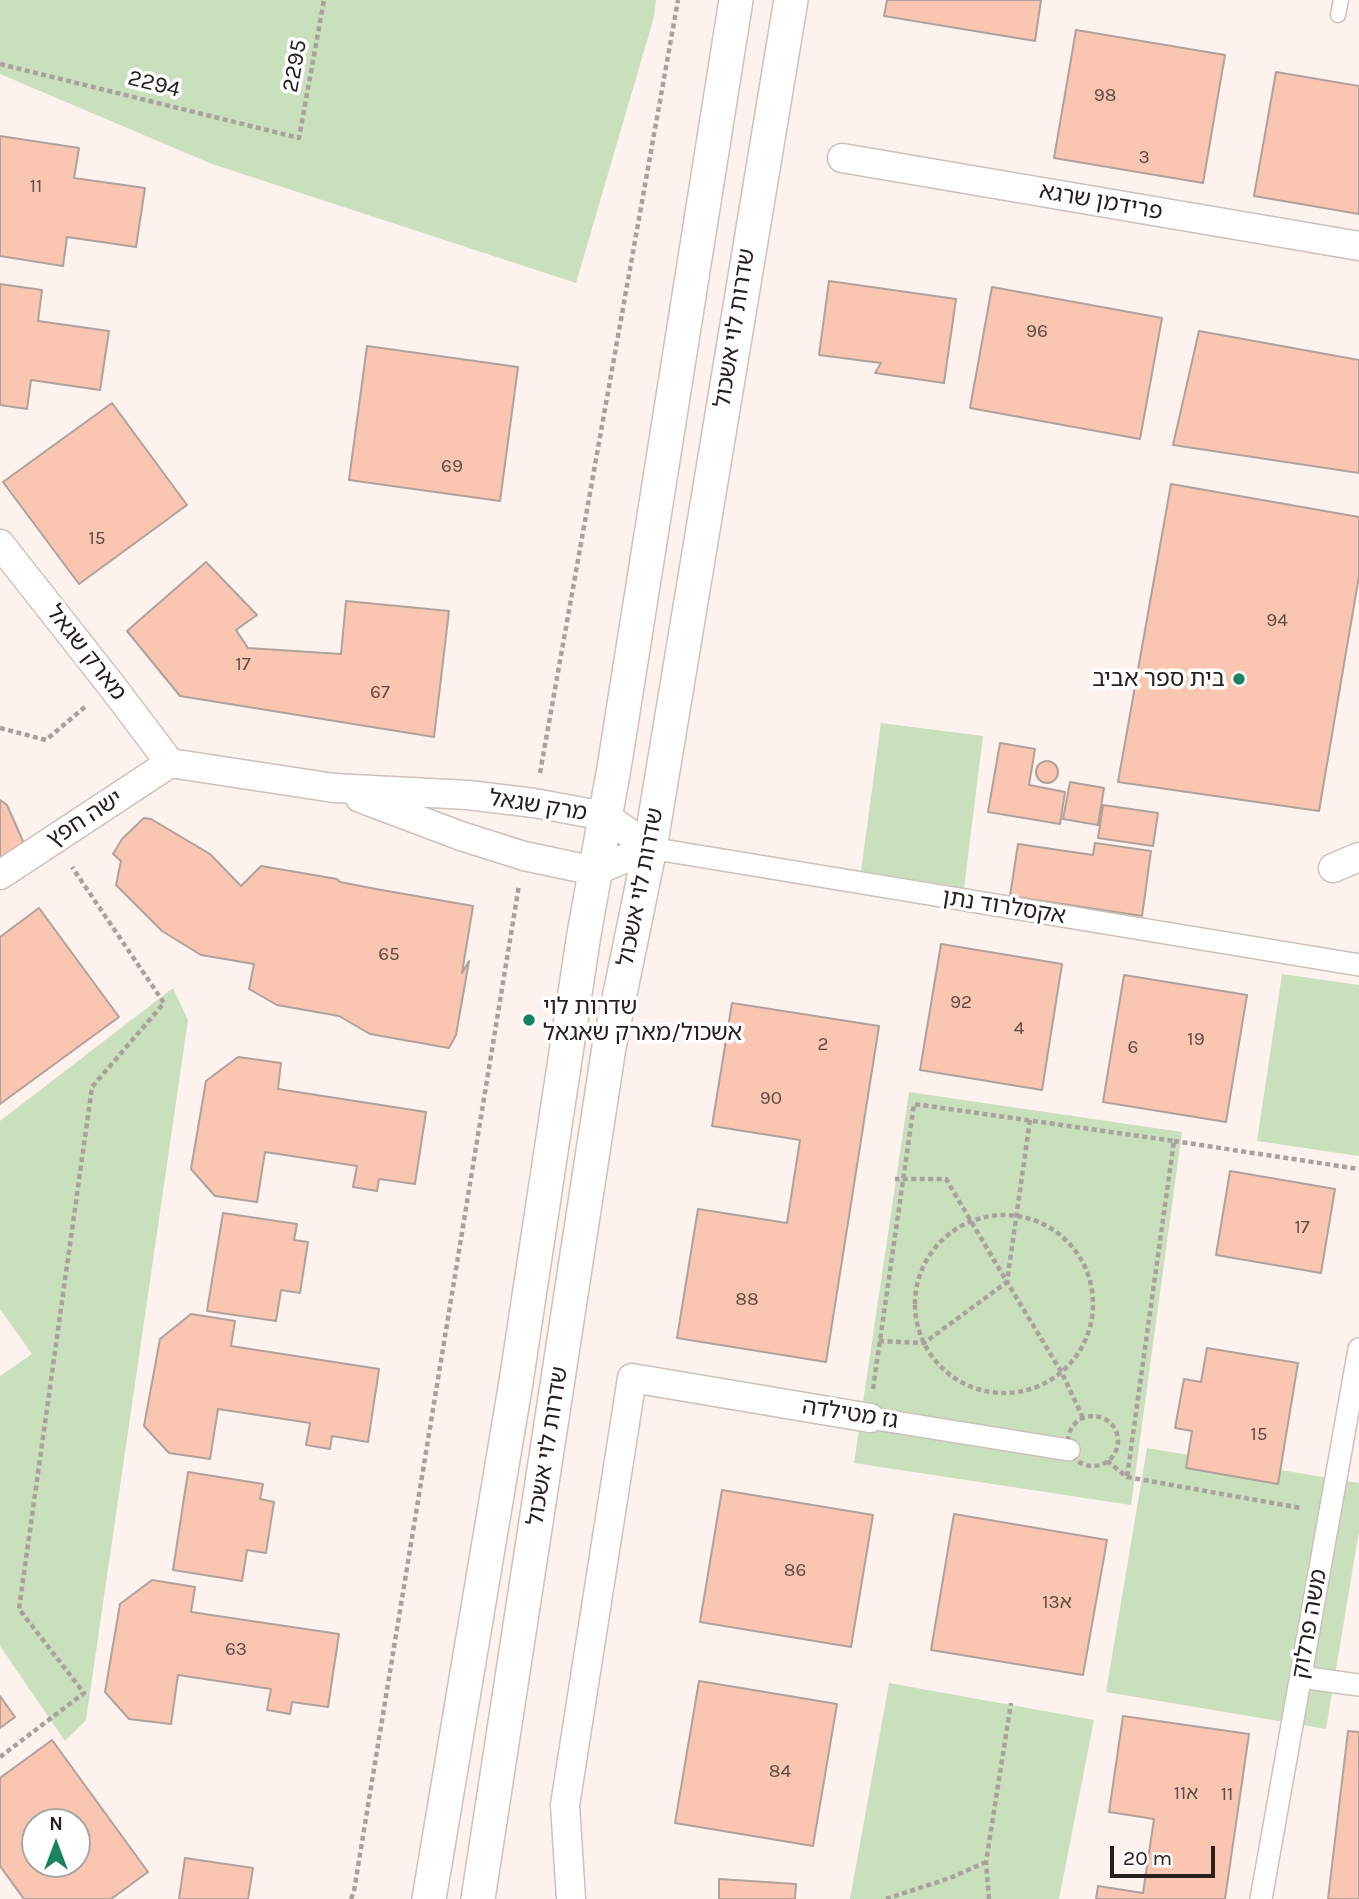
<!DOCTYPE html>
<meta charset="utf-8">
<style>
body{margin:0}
#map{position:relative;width:1359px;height:1899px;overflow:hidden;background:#fdf2ee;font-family:Karla,sans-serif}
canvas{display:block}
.north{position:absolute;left:21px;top:1808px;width:70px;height:70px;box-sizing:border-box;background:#fff;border:2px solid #a8a6a5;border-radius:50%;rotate:0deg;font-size:19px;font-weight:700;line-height:28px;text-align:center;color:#25201e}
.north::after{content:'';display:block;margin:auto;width:24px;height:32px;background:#1a835f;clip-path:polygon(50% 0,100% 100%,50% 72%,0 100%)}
.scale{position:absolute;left:1110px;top:1846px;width:105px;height:32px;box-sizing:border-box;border:4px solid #25201e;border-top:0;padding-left:9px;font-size:21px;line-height:24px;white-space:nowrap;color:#25201e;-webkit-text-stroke:5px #fff;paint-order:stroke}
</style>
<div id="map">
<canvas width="1359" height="1899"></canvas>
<div class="north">N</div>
<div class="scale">20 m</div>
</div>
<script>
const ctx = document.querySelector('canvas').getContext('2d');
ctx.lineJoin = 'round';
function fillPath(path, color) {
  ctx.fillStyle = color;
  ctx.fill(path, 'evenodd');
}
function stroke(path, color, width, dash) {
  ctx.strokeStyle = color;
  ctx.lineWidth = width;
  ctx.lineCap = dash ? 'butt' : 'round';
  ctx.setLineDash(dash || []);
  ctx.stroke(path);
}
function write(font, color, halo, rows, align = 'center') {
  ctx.font = font + ' Karla,"Noto Sans Hebrew",sans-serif';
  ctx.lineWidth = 7;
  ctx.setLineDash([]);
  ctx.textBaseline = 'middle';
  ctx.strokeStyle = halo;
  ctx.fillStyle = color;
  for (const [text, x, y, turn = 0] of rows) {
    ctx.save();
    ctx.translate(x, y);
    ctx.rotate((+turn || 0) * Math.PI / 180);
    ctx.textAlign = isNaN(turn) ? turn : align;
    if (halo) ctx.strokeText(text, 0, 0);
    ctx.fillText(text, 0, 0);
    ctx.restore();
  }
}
fillPath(new Path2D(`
 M0,0H656L654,17L576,283L212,164L0,74Z
 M881,723L983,736L964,888L861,871Z
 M1282,974L1359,985V1156L1257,1141Z
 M173,988L188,1020L86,1720L65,1741L0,1646V1376L32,1354L0,1309V1121Z
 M909,1092L1182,1132L1131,1505L854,1463Z
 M1147,1448L1359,1483V1531L1326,1729L1106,1692Z
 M889,1683L1094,1720L1059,1899H850Z`), '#c9e0bc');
const building = new Path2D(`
 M887,0H1041L1035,41L884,16Z
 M1076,30L1225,55L1203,183L1054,158Z
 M1276,72L1359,86V214L1254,196Z
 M0,136L79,148L74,178L145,188L136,247L67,237L63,266L0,256Z
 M829,281L956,299L944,383L875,373L881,363L819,355Z
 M0,284L42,290L38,321L109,331L100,390L31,380L27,409L0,405Z
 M992,287L1162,318L1140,439L970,408Z
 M1199,331L1359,360V473L1173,445Z
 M367,346L518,367L500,501L349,480Z
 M112,403L187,505L79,584L3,482Z
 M1171,484L1359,517V576L1319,811L1118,782Z
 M206,562L257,615L236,630L248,648L341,654L346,601L449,611L434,737L180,696L127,631Z
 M1000,743L1035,749L1029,785L1065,792L1060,824L988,812Z
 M1036 772a11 11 0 1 1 22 0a11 11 0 1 1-22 0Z
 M1070,782L1104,788L1098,825L1063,819Z
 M0,800L7,805L26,848L0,864Z
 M1103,805L1158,813L1153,846L1098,838Z
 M144,818L151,819L210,854L241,886L261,866L337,879L340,882L376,889L473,906L462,973L469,961L456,1035L449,1048L370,1034L339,1016L277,1005L249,989L254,964L201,955L162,931L116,885L121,861L113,854L122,839Z
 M1095,843L1151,851L1142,916L1010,896L1018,844L1093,855Z
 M39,908L119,1017L0,1104V937Z
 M941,944L1062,964L1042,1090L920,1070Z
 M1124,975L1247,995L1226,1122L1103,1102Z
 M732,1003L879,1026L826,1362L677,1338L698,1209L787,1223L800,1140L712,1126Z
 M238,1057L281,1063L278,1089L426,1112L415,1184L379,1179L377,1191L353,1187L357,1166L265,1152L257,1202L215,1196L191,1169L206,1081Z
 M1230,1171L1335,1189L1321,1273L1216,1255Z
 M223,1213L297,1224L294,1240L308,1242L300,1293L281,1290L276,1321L207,1311Z
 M191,1314L235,1321L231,1346L379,1369L368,1442L332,1436L330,1449L306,1445L310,1423L218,1409L210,1459L169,1453L144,1426L160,1339Z
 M1207,1348L1298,1363L1278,1484L1186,1468L1192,1431L1175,1428L1184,1379L1201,1382Z
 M188,1472L263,1484L260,1499L274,1502L266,1553L247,1550L242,1581L173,1570Z
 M722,1490L873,1515L851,1647L700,1622Z
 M954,1514L1107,1540L1083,1675L931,1650Z
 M152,1580L195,1587L191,1612L339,1634L328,1707L292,1702L290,1714L267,1710L271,1689L178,1675L171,1724L129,1719L105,1692L120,1604Z
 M699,1681L837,1704L813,1846L675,1823Z
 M0,1696L15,1717L0,1728Z
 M1123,1716L1249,1734L1225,1899H1096L1098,1886L1143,1893L1154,1819L1109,1812Z
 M1348,1731L1359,1732V1899H1328Z
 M52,1740L148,1872L111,1899H24L0,1866V1778ZM35,1822H77V1864H35Z
 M185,1858L253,1868L248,1899H179Z
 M719,1879L796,1884L795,1899H719Z`);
fillPath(building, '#fbc6b1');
stroke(building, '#afa29d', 2);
const service = new Path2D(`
 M1338,15L1341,0`);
const pedestrian = new Path2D(`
 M650,848L1359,965
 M870,1418L1069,1450
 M1301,1677L1359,1685
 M1261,1899L1359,1349`);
const minor = new Path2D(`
 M842,158L1359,246
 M0,544L111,685L170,763
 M170,763L334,788L468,795L534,803L605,816L650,848
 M360,798L461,836L524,856L595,871L650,848
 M1333,868L1359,857
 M0,875L170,763
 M571,1899L565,1805L632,1378L870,1418`);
const tertiary = new Path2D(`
 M429,1899L516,1382L584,934L614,768L736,0
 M478,1899L609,1047L650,848L791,0`);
stroke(service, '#cec0bb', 17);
stroke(pedestrian, '#cec0bb', 24);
stroke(minor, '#cec0bb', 31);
stroke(tertiary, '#cec0bb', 36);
stroke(new Path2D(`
 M0,64L299,138L324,0
 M0,728L46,740L86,706
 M540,773L678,0
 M1030,1120L1007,1282L1062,1373L1083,1418
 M1174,1141L1359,1169
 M915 1304a89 89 0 1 1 178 0a89 89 0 1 1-178 0Z
 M879,1341L924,1343L1007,1282L946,1179H895
 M873,1389L914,1104L1174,1141L1127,1477
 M1068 1441a25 25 0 1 1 50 0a25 25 0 1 1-50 0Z
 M1107,1461L1127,1477L1301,1508
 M0,1757L84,1693L19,1609L92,1087L164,1003L72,867
 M351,1899L354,1891L519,885
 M886,1899L950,1878L986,1862
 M989,1899L986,1862L1011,1703`), '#aaa19e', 4.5, [5, 3.5]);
stroke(service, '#fff', 14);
stroke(pedestrian, '#fff', 21);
stroke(minor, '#fff', 28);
stroke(tertiary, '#fff', 33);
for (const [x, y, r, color] of [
 [1239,679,7,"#1a835f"],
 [529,1020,7,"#1a835f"]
]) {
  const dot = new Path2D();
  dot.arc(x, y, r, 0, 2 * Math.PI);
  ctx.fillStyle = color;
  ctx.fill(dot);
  stroke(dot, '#fff', 2.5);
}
write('19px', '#5a4a43', null, [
 ["98",1105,96],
 ["3",1144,158],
 ["11",36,187],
 ["96",1037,332],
 ["69",452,467],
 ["15",97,539],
 ["94",1277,621],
 ["17",243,665],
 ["67",380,693],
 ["65",389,955],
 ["92",961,1003],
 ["4",1019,1029],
 ["19",1196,1040],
 ["2",823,1045],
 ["6",1133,1048],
 ["90",771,1099],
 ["17",1302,1228],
 ["88",747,1300],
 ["15",1259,1435],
 ["86",795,1571],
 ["13א",1057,1603],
 ["63",236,1650],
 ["84",780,1772],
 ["11א",1186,1794],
 ["11",1227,1795]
]);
write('23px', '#25201e', '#fff', [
 ["2295",295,66,-80],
 ["2294",154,84,14],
 ["פרידמן שרגא",1101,202,10],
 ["שדרות לוי אשכול",735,328,-81],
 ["מארק שגאל",86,653,52],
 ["מרק שגאל",538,806,9],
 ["ישה חפץ",85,819,-33],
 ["שדרות לוי אשכול",641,887,-79],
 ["אקסלרוד נתן",1004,907,9],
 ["גז מטילדה",850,1414,9],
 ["שדרות לוי אשכול",548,1446,-81],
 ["משה פרלוק",1310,1624,-80]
]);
write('23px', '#25201e', '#fff', [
 ["בית ספר אביב",1225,679],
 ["שדרות לוי",543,1007,"left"],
 ["אשכול/מארק שאגאל",543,1033,"left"]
], 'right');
</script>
